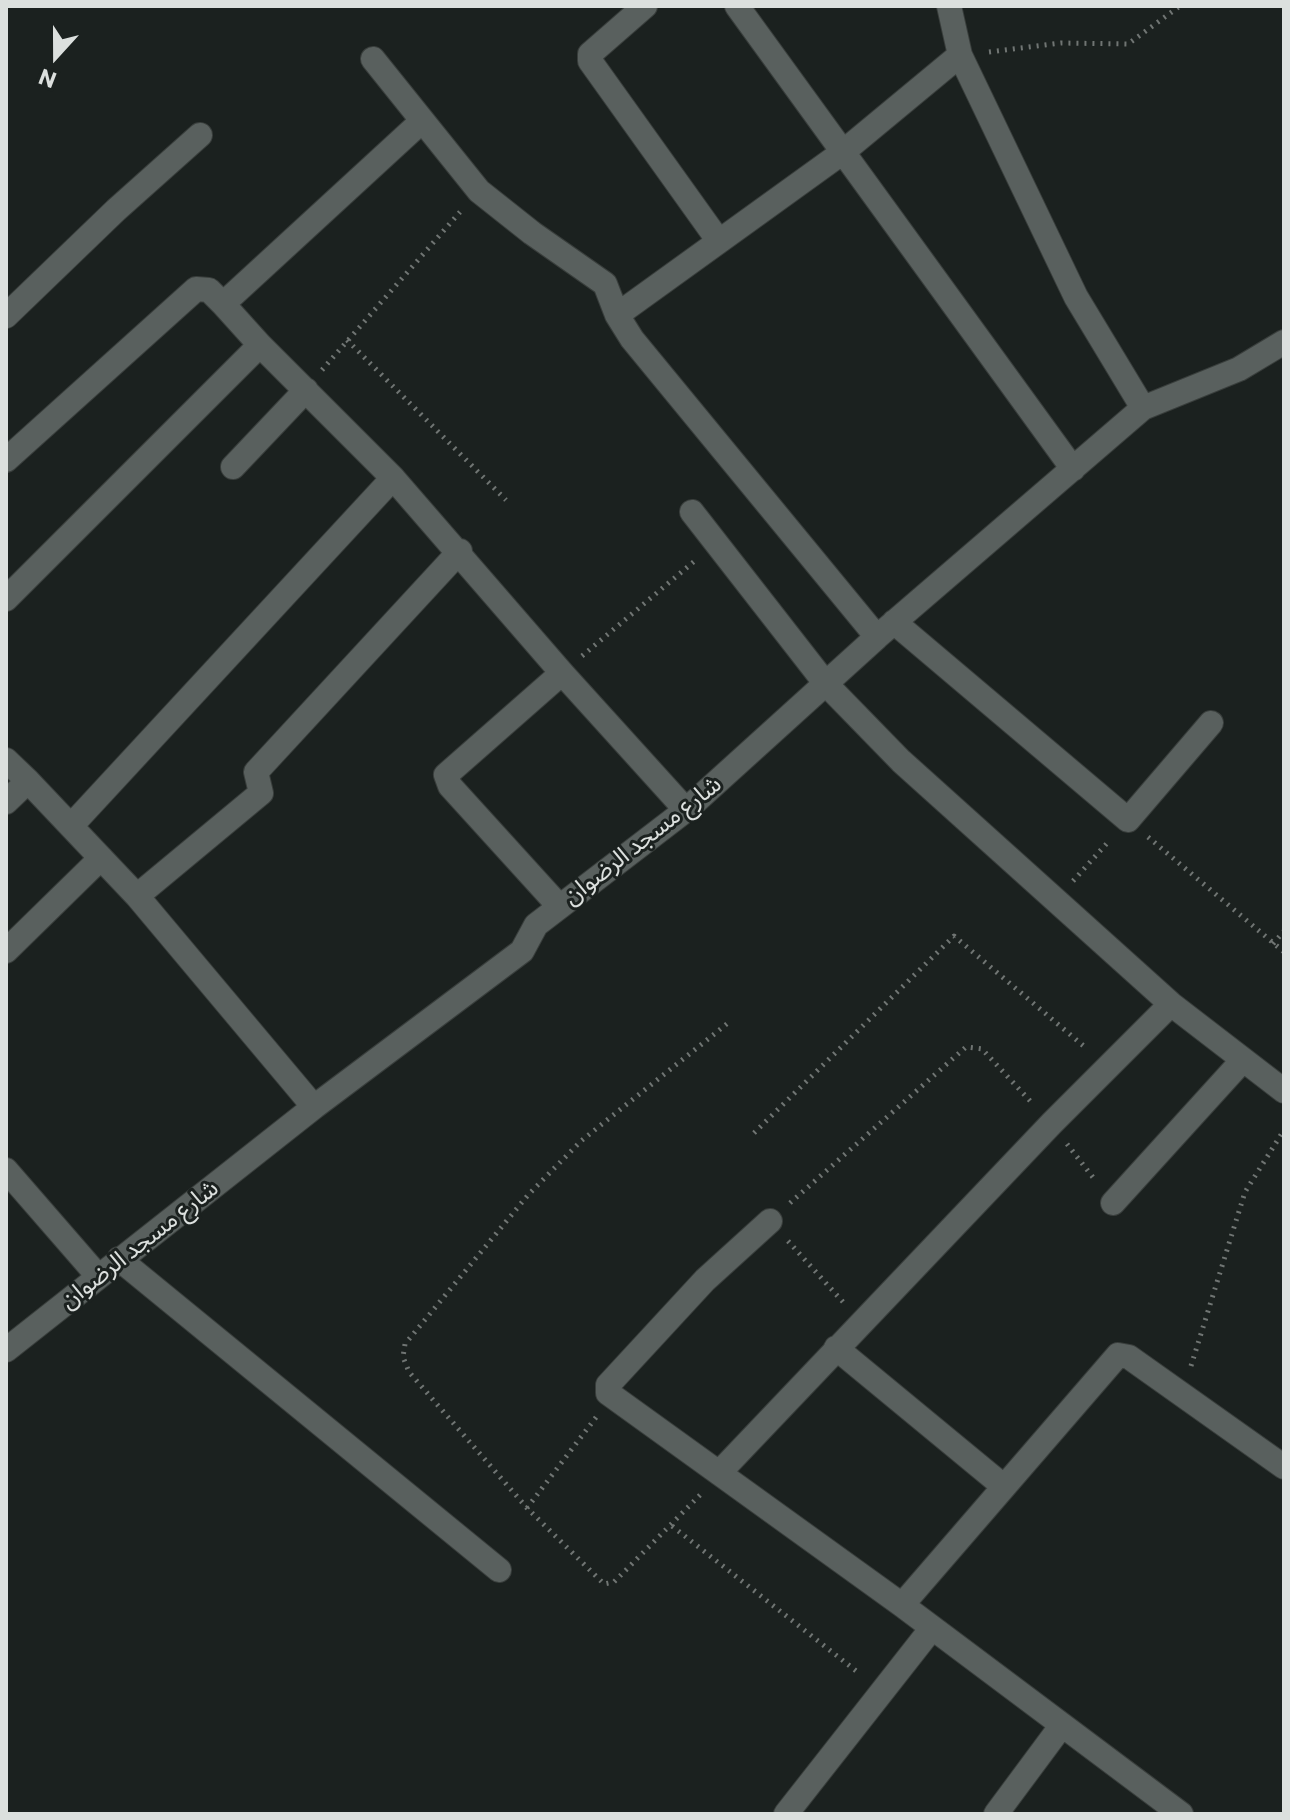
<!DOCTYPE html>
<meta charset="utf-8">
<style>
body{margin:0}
#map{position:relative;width:1290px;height:1820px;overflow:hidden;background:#1b211f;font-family:Commissioner,sans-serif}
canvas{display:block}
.frame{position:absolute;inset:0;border:8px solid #dce0de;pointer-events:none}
.north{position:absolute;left:16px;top:16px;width:80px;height:80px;-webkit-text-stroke:6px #1b211f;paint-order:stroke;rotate:201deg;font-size:22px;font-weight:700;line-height:32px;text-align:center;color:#dce0de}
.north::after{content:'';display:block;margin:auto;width:28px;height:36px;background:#dce0de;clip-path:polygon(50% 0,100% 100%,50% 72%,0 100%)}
</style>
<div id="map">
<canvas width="1290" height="1820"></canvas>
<div class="frame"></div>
<div class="north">N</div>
</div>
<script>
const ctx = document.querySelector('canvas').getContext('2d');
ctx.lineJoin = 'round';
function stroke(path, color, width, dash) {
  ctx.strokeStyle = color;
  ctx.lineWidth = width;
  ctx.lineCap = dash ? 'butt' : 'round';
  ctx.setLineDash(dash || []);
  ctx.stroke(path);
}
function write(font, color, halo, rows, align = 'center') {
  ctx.font = font + ' Commissioner,"Noto Sans Arabic",sans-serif';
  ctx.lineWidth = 6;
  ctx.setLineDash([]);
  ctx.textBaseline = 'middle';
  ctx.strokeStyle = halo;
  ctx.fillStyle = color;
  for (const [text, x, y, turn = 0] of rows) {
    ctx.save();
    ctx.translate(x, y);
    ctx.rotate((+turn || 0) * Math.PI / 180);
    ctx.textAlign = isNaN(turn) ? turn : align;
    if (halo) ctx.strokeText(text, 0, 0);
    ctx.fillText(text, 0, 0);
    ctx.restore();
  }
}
const minor = new Path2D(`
 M645,6L590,54V61L718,240
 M737,6L1073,469
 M949,6L960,55L1076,297L1143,408
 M373,59L479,191L532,233L605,284L617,315L632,339L877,637
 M223,304L260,345
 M617,315L843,152L960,55
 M6,316L116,210L200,135
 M6,460L196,289L209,290L223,304L422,121
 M233,467L306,390
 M692,512L826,684L901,761L1171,1004L1284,1091
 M6,599L260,345L393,478
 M894,622L1128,820L1211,723
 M6,760L28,781
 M6,802L28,781L137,896L261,793L256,772L460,551
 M71,826L393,478L562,673L686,810
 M137,896L314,1107
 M559,906L450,786L446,775L562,673
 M6,951L101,858
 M6,1170L98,1276
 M1113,1203L1242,1061
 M770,1221L705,1280L608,1385V1393L902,1605L1181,1814
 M119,1259L499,1570
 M836,1348L1002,1485
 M6,1350L314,1107L522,951L536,925L686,810L877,637L1143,408L1239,369L1284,342
 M719,1473L1052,1123L1171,1004
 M902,1605L1118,1355L1129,1357L1284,1467
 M786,1814L932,1628
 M996,1814L1062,1725`);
stroke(minor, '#393e3c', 26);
stroke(new Path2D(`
 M989,52L1061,43L1128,44L1180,6
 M347,340L506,500
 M322,370L460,212
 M582,656L697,559
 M1148,837L1284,952
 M1073,881L1109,841
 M1273,944L1284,931
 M754,1133L954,936L1086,1048
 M1067,1144L1095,1180
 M790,1203L966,1047L982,1049L1032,1103
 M788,1241L843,1302
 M1191,1366L1245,1192L1284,1130
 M700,1495L614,1582L604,1584L527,1508L409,1372L403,1357L405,1344L528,1195L581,1141L728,1023
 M527,1508L597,1416
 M672,1526L860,1674`), '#707573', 5, [2, 6]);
stroke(minor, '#59605e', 24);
write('24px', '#dce0de', '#1b211f', [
 ["شارع مسجد الرضوان",642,840,-38],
 ["شارع مسجد الرضوان",139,1244,-38]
]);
</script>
